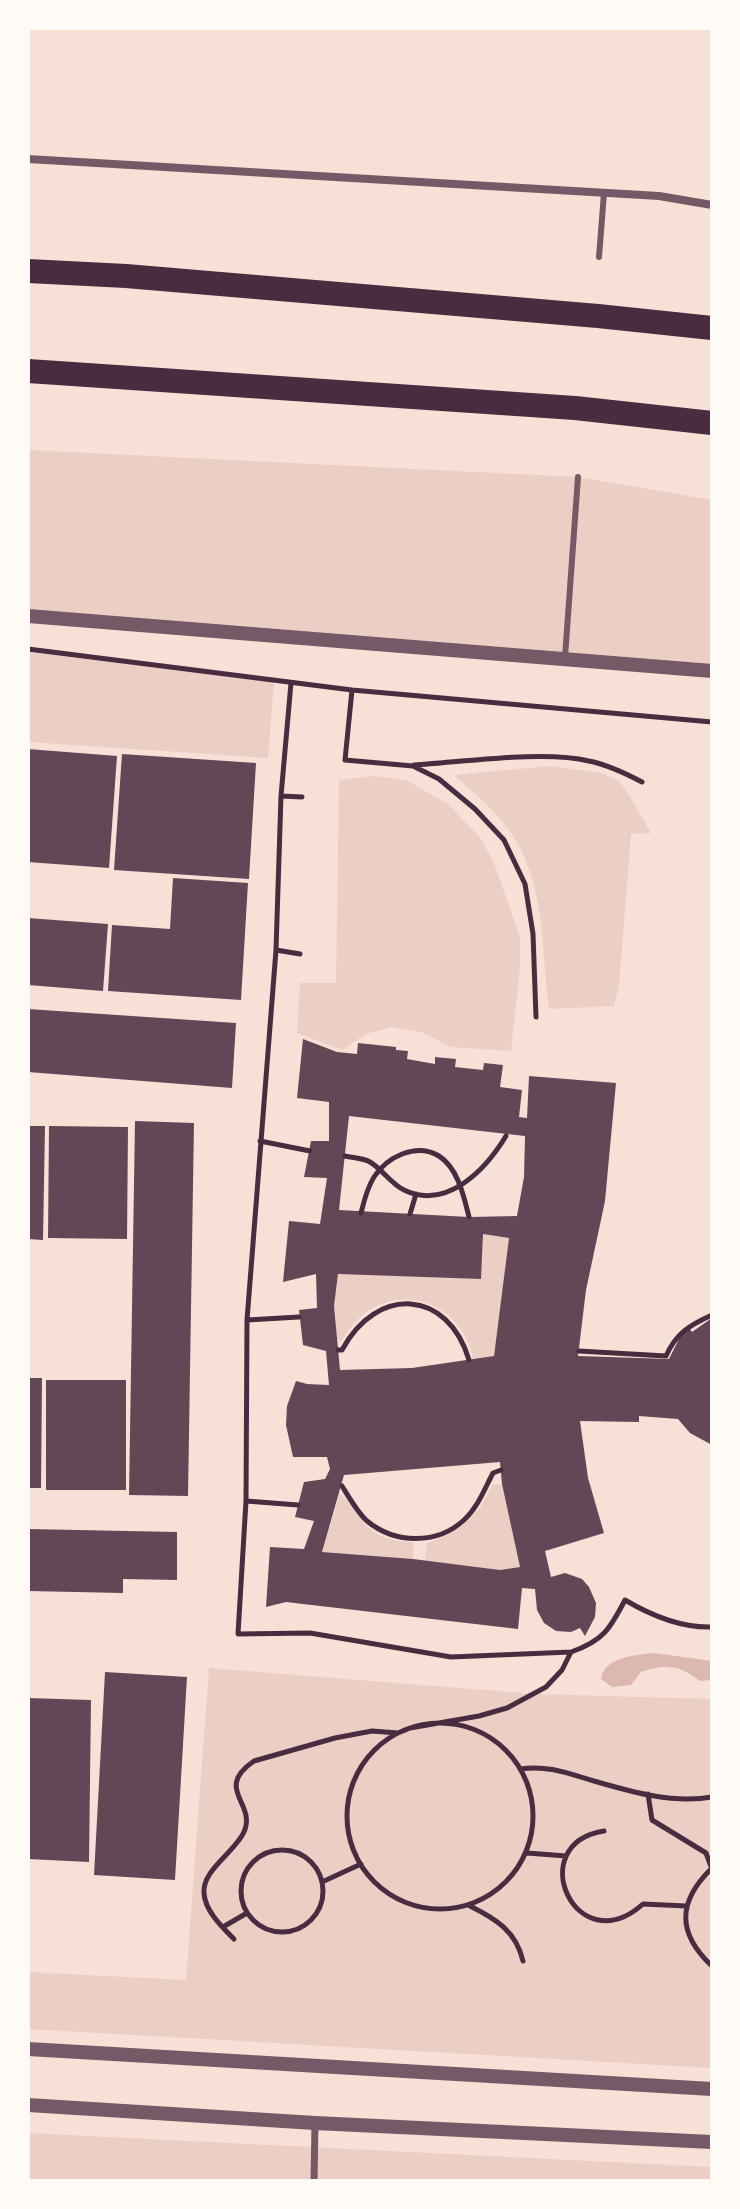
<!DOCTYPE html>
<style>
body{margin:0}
#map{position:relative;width:740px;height:2209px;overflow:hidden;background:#f7e1d7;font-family:"Archivo Narrow",sans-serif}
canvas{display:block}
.frame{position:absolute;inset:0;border:30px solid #fffaf5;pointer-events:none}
</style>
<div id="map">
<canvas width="740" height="2209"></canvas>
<div class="frame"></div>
</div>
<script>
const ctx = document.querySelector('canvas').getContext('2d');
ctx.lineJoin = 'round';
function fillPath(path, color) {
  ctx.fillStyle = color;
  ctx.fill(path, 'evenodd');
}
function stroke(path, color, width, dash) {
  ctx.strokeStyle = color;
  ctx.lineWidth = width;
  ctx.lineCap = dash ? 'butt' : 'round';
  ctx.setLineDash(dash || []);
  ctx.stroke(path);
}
fillPath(new Path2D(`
 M28,450L578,477L712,500V671L28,616Z
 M28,649L274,681L268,758L28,742Z
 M550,766L602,773L617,780L624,787L651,833L631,834L619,985L614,1006L549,1009C541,949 546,885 511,833C496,811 473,792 454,775Z
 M374,776L406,780L448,804L480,837L494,863L520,937V967L511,1051L450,1047L424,1033L392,1027L366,1034L342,1050L297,1033L300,983H336L339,780Z
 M483,1234L509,1238L494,1356L473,1360C467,1318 425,1289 384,1303C365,1309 352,1324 342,1340H337L334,1306L338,1274L481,1279Z
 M502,1484L520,1567L500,1570L425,1561L427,1543C457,1533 480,1516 492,1485Z
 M340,1493C368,1523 365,1540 414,1542L413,1559L322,1552Z
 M209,1668L536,1694L712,1699V2068L28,2029V1972L186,1980Z
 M28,2133L712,2167V2181H28Z`), '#ebcfc5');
fillPath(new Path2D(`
 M654,1653L712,1661V1680L700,1681C679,1665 666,1664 641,1672L631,1685L612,1687L601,1679C604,1657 636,1655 654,1653Z`), '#dcb8b0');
fillPath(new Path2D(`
 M28,749L117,756L109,868L28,862Z
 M122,754L256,763L249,879L114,870Z
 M173,878L248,883L241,1000L108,991L112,925L170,929Z
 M28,918L108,924L103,991L28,985Z
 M28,1009L236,1023L232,1088L28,1072Z
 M303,1039L337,1052L357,1054L358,1043L396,1047V1050L408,1051L407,1059L435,1064V1057L456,1059L455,1067L483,1070L484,1063L503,1065L500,1087L522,1090L519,1117L527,1118L529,1076L616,1083L605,1201L586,1290L578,1356L669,1359L680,1337L689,1328L692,1332L712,1318V1445L690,1433L678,1419L639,1416V1422L580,1421L588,1478L604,1533L545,1551L551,1577L565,1573L582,1579L589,1587L596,1603L595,1617L585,1636L580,1628L571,1632L556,1631L544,1623L537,1610L535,1589L522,1588L518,1629L286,1602L266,1607L270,1547L304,1549L314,1521L295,1517L304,1482L325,1479L330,1469L327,1457H293L286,1425L287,1406L296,1381L307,1384L329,1385L326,1351L303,1345L299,1310L317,1308L316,1274L283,1282L289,1221L320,1224L327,1178L304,1177L311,1141H329V1102L297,1098ZM349,1116L525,1136L524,1177L517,1216L469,1217L339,1210ZM483,1234L509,1238L494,1356L412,1368L340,1370L334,1306L338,1274L481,1279ZM500,1462L502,1484L520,1567L500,1570L413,1559L322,1552L344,1475Z
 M135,1121L194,1123L188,1496L129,1495Z
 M28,1126H45L43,1240L28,1239Z
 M49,1126L128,1127L127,1239L48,1238Z
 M28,1378H42L41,1488H28Z
 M46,1380H126V1490H46Z
 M28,1529L177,1532V1580L123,1579V1593L28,1591Z
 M105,1672L187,1677L175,1880L94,1875Z
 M28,1698L91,1700L89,1862L28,1859Z`), '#644757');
stroke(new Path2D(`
 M28,649L352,690L712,722
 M352,690L345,760L413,766L439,779L475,809L504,840L525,884L533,934L536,1017
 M414,765C463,762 544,750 589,761C608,765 625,773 642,782
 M281,796L302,797
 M276,950L300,954
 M260,1141L310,1151
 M345,1156C353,1158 363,1158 370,1162C382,1169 391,1184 404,1190C447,1211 486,1169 506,1136
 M361,1213C364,1201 367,1188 374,1177C387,1157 416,1142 439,1156C458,1168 464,1197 469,1217
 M410,1214L416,1194
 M247,1320L299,1317
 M338,1350H342C377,1285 448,1289 469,1360
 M579,1351L666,1356C676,1333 690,1325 712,1315
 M342,1486C349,1497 357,1512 367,1521C395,1544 437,1545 464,1520C478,1507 484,1490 493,1473L501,1470
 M246,1501L298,1505
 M571,1652C603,1641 610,1629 625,1600C652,1616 681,1628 712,1627
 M347 1816a93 93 0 1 1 186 0a93 93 0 1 1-186 0Z
 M520,1769C548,1765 567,1773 594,1781C632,1792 673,1804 712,1797
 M648,1794L652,1820L706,1853L712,1869
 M604,1831C522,1844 576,1964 643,1904L686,1906
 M241 1891a41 41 0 1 1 82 0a41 41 0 1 1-82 0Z
 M527,1853L566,1856
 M712,1868C677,1902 677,1933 712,1966
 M322,1882L361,1864
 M470,1906C496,1919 516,1931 523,1961
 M223,1927L247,1913
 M234,1939C222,1927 205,1911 204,1893C202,1870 235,1852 244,1832C257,1803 213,1789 254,1761L335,1738L372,1731L398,1733L410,1728L479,1716L507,1708L546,1687L562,1670L571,1652L451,1657L310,1633L238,1634L246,1501L247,1320L276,950L281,796L291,683`), '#4a2c40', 5);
stroke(new Path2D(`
 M599,257L604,193
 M565,657L578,477`), '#755966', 6);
stroke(new Path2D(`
 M314,2181L315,2123`), '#755966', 7);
stroke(new Path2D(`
 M28,159L659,196L712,205`), '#755966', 8);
stroke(new Path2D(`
 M28,616L712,671
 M28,2049L712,2089
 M28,2105L315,2123L712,2142`), '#755966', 14);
stroke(new Path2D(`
 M28,271L126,276L598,316L712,328
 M28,371L575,408L712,423`), '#4a2c40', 24);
</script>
